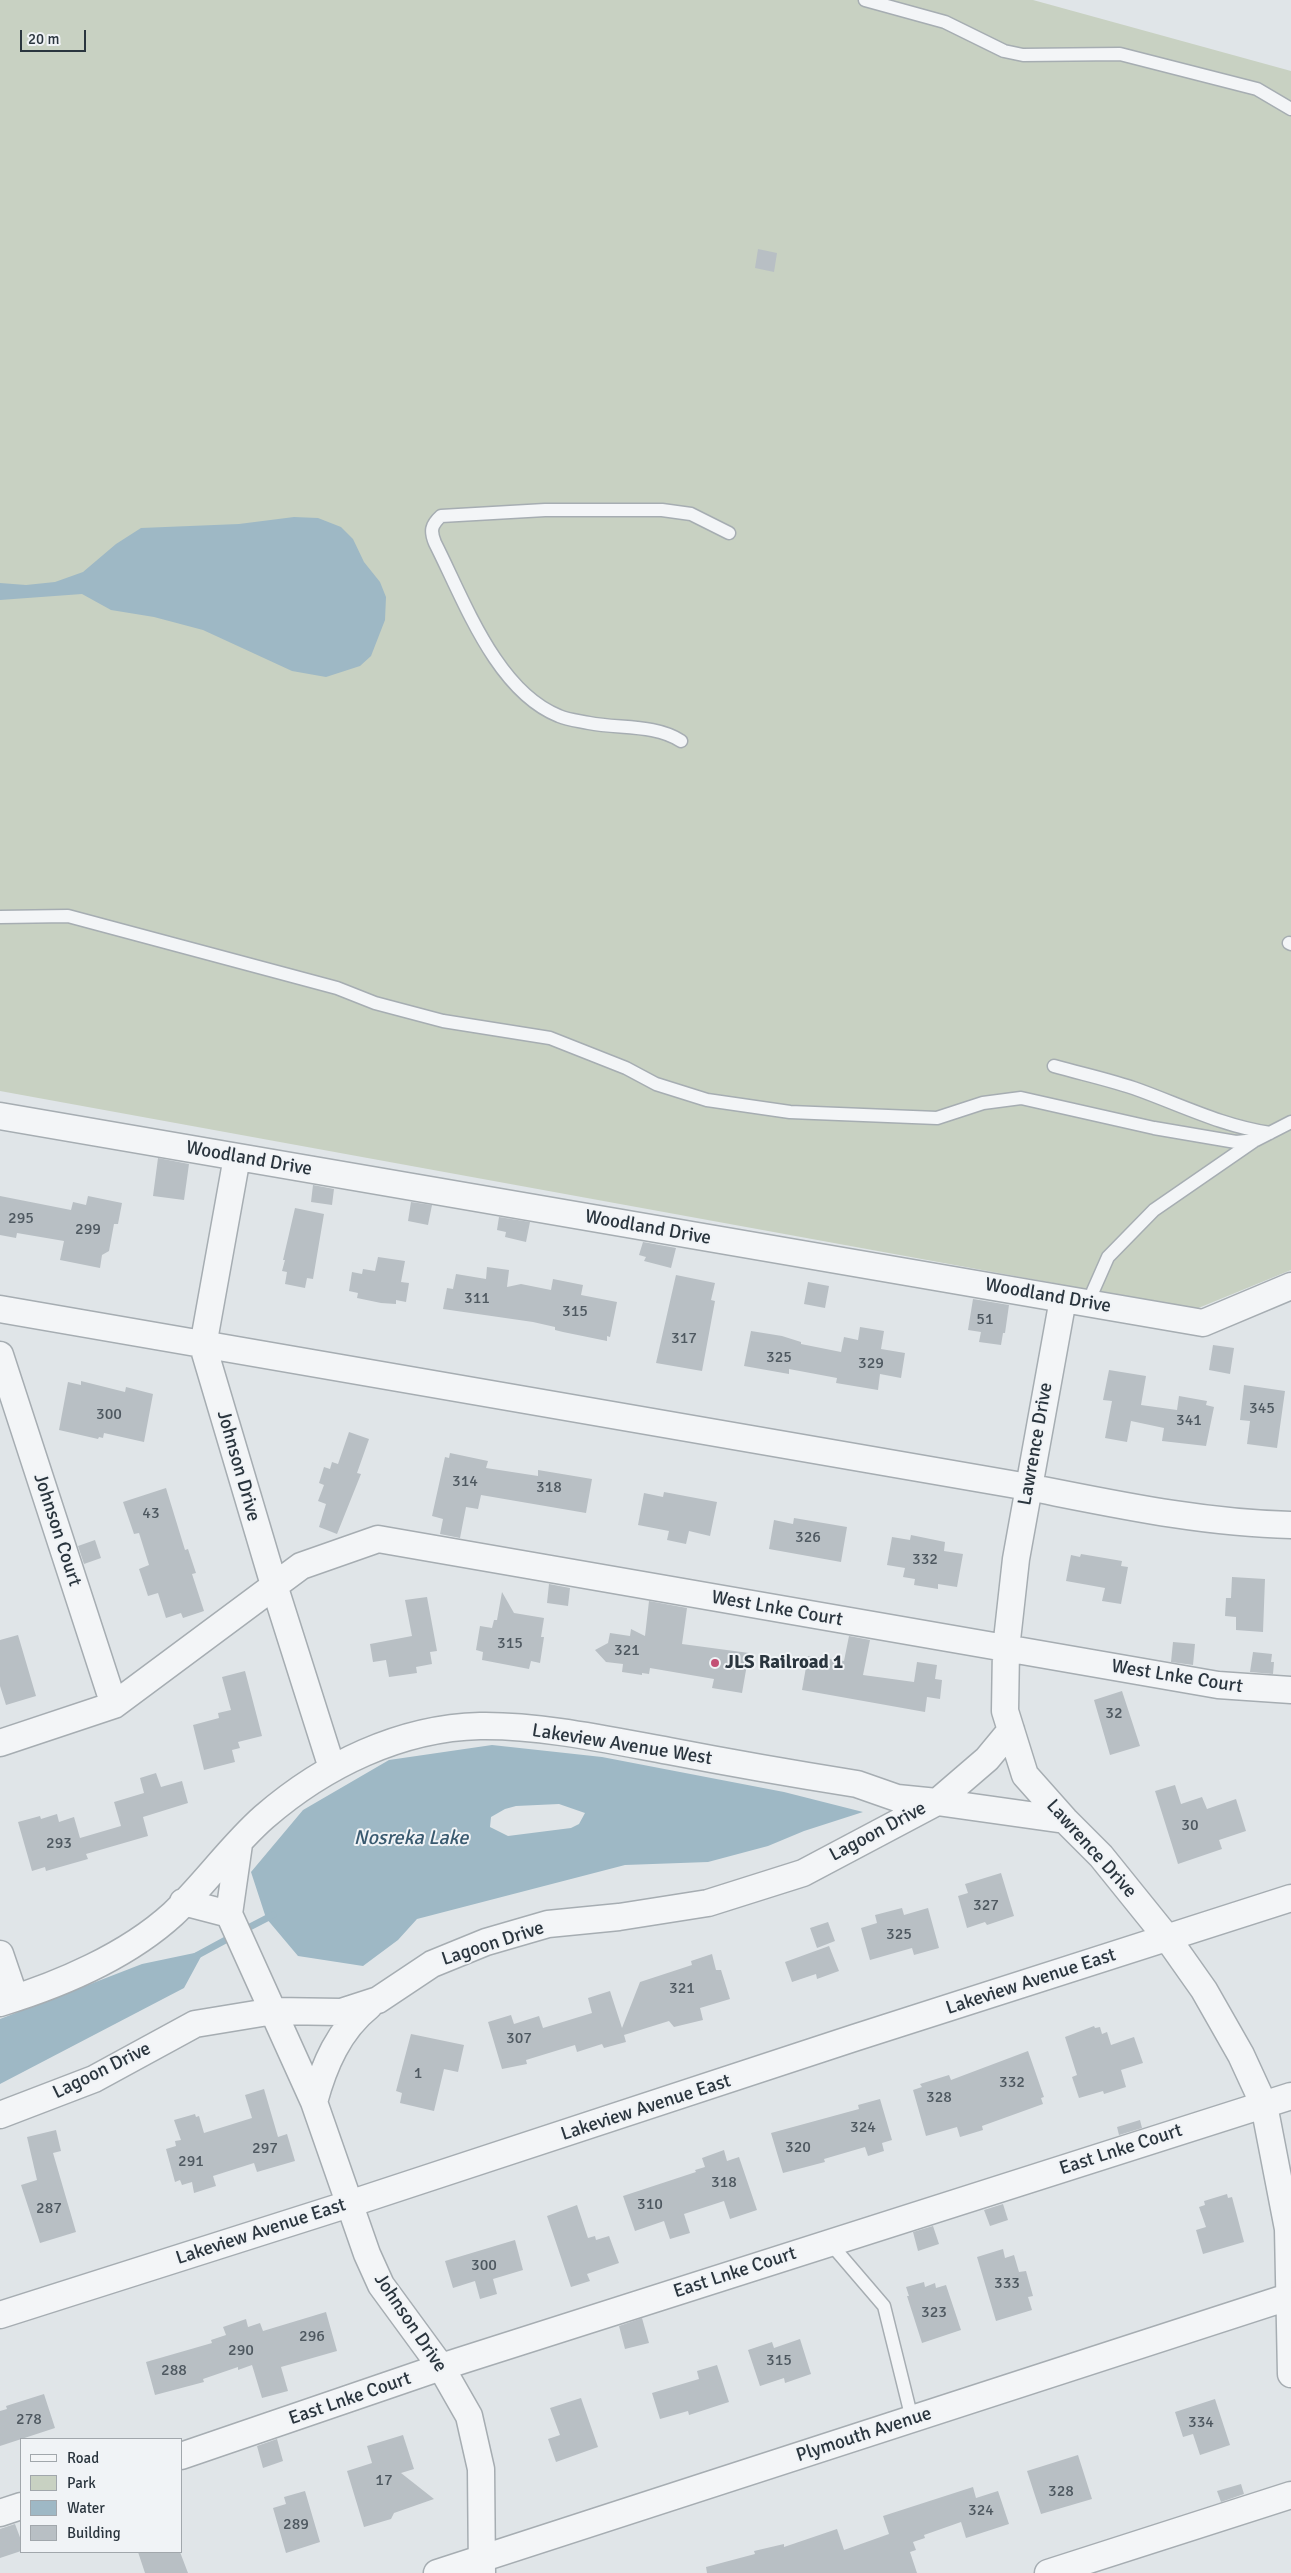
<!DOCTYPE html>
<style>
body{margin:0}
#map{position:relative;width:1291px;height:2573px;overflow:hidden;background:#e0e5e8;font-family:Signika,sans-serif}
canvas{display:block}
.legend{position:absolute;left:20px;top:2438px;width:162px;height:115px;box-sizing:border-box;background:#f0f3f6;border:1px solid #a1a7ac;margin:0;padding:6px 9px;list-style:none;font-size:15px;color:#2a353e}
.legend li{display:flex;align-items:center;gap:10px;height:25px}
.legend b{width:25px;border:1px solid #a1a7ac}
.scale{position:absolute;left:20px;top:30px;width:66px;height:22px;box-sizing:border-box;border:2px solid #2a353e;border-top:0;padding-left:6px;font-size:15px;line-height:18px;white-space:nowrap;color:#2a353e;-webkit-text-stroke:4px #f0f3f6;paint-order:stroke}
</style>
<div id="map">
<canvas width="1291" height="2573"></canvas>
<ul class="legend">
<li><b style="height:6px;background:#f3f5f7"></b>Road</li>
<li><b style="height:14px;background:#c8d1c2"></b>Park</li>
<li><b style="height:14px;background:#9eb8c5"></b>Water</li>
<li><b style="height:14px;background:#b8bfc4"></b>Building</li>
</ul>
<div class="scale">20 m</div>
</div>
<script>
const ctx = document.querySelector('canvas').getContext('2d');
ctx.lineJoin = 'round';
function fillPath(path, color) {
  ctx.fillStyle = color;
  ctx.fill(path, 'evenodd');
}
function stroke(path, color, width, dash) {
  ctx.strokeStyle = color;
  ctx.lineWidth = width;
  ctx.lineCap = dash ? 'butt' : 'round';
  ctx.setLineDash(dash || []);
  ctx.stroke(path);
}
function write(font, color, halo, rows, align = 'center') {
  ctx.font = font + ' Signika,sans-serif';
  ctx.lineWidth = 4;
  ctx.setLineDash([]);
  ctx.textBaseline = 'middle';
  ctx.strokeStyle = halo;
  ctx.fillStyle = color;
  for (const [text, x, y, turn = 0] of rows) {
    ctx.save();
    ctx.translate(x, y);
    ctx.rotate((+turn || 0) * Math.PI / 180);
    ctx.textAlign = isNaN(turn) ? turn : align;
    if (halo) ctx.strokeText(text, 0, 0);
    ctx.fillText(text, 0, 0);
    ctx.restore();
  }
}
fillPath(new Path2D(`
 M0,0H1033L1291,71V1270L1196,1309L0,1091Z`), '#c8d1c2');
fillPath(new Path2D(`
 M294,517L318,518L341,527L353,539L364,562L380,582L386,597L385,620L371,656L360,666L326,677L292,671L203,630L154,617L111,610L82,594L0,600V583L26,585L55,582L83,572L116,544L141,528L239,524Z
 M492,1745L602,1757L784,1792L863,1812L804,1831L768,1846L708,1862L625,1865L417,1919L398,1940L363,1966L298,1956L266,1918L251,1872L303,1810L389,1760ZM559,1804L585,1813L579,1824L571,1828L508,1836L490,1827L491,1817L505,1809L516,1806Z
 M204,1951L184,1988L0,2084V2019L142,1964Z`), '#9eb8c5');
stroke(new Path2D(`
 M242,1931L273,1915
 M196,1956L233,1936`), '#9eb8c5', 7);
fillPath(new Path2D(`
 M758,249L777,253L774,272L755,268Z
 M158,1158L189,1164L184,1200L153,1196Z
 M313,1185L334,1189L332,1205L311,1202Z
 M0,1196L71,1210L73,1202L86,1205L88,1196L122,1203L118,1224H114L109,1251L102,1255L100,1268L60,1260L64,1241L17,1233L16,1238L0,1235Z
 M411,1202L432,1205L428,1225L408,1221Z
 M295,1208L324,1214L313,1279L307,1278L305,1288L285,1284L287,1272L282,1271L285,1260H283Z
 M499,1217L530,1222L526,1242L505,1237L506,1232L497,1230Z
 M643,1242L676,1248L671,1268L644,1261L646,1257L639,1255Z
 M378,1257L405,1261L401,1282L409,1283L406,1302L396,1300V1304L381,1303L357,1298L358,1293L349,1291L352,1272L362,1274L363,1269L375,1271Z
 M487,1267L509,1270L507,1287L521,1284L551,1290L553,1279L583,1285L581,1295L617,1302L610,1337L607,1336V1341L563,1332L555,1330V1327L533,1322L443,1309L447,1288L453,1289L456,1274L486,1279Z
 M676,1275L715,1283L711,1300L715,1301L702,1371L656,1363Z
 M808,1282L829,1286L825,1308L804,1304Z
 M973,1299L1009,1305L1005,1333H1003L1001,1345L979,1342L981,1332L968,1330Z
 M860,1327L884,1331L881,1349L905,1353L901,1378L880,1374L878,1390L836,1383L837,1378L789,1369V1374L744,1366L751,1331L782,1336L801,1342V1344L841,1352L844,1337L858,1340Z
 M1213,1345L1234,1348L1230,1374L1209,1370Z
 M1109,1370L1146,1376L1141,1405L1177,1410L1179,1396L1207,1401L1206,1405L1214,1407L1206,1446L1162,1441L1164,1428L1131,1421L1127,1442L1105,1438L1112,1401L1103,1400Z
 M81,1381L125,1392L126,1387L153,1394L144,1442L104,1433L103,1438L99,1437L98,1439L59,1430L68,1382L81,1385Z
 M1244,1385L1285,1391L1277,1448L1247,1444L1250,1421L1240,1420Z
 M349,1432L369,1439L357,1473L361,1474L337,1534L319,1527L326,1504L318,1501L324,1485L319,1483L324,1467L330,1469L332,1462L338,1464Z
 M450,1453L488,1461L486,1468L538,1476V1470L592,1479L586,1513L481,1495L478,1509L466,1507L460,1538L440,1534L443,1519L432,1516L445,1457L449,1458Z
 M166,1488L185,1550L188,1549L196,1573L192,1574L204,1611L183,1618L181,1613L166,1618L158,1593L148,1596L139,1569L149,1565L139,1533L134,1534L123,1502Z
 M664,1492L717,1502L710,1536L689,1531L686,1544L667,1540L669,1531L638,1525L644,1493L663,1497Z
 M794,1518L847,1527L841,1562L769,1549L774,1520L793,1524Z
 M911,1535L945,1542L944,1551L963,1554L957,1587L938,1584V1589L914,1585L915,1579L903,1577L905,1568L887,1565L892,1537L910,1540Z
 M95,1540L101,1558L84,1564L78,1546Z
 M1081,1554L1122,1561L1121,1566L1128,1567L1121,1604L1102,1601L1105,1588L1066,1581L1071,1555L1080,1557Z
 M1232,1577L1265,1579L1263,1632L1236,1630V1617L1225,1616L1226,1598H1231Z
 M549,1584L570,1588L568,1606L547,1603Z
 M502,1592L514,1613L544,1618L541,1637H544L540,1663L531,1661L529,1669L482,1660L483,1652L476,1650L480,1626L492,1628L494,1620H497Z
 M427,1597L437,1651L430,1652L432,1664L416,1667L417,1673L389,1677L386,1660L373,1662L370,1644L412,1636L405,1600Z
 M649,1601L687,1608L682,1644L749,1653L742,1693L712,1688L714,1679L650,1668L649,1674L642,1673V1675L622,1672L623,1664L606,1662L595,1650L608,1643L610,1633L630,1636L631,1629L645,1636Z
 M18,1635L36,1696L6,1705L0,1686V1640Z
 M849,1636L870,1640L863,1675L914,1682L917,1662L937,1665L935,1679L942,1680L940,1699L927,1697L925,1712L802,1690L808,1656L844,1661Z
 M1173,1642L1195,1644L1193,1665L1171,1662Z
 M1253,1652L1272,1654L1271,1662H1274L1273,1674L1250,1672Z
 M245,1671L262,1736L238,1742L240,1748L232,1750L235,1762L204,1770L193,1725L219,1718L218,1713L231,1710L222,1677Z
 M1122,1691L1140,1746L1110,1755L1094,1700Z
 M156,1773L161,1787L182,1781L188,1803L143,1817L148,1836L86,1854L88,1859L46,1871L45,1867L32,1871L18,1822L40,1816L41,1819L57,1814L59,1822L74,1817L80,1838L121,1826L114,1802L144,1793L140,1778Z
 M1175,1785L1181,1804L1202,1797L1207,1809L1236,1799L1246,1831L1219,1840L1222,1849L1178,1864L1155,1791Z
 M1001,1873L1014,1916L987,1925L985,1922L967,1928L958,1896L968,1893L965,1884Z
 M902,1908L904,1915L928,1908L939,1948L914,1955L912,1948L870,1960L861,1928L877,1923L875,1915Z
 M828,1922L835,1941L817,1948L810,1928Z
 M829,1946L839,1971L817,1979L816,1974L792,1982L785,1962Z
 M712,1954L716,1970H721L730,1999L700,2008L703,2020L674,2027L669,2021L624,2035L626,2042L604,2048L602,2044L577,2052L575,2045L526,2060L527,2064L502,2069L488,2022L511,2015L514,2024L539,2016L543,2028L592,2013L588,1998L610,1991L622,2028L640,1982L692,1965L691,1961Z
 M1094,2026L1095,2028L1100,2027L1102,2034L1107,2032L1111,2045L1134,2037L1143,2063L1121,2070L1126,2087L1104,2094L1103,2091L1079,2098L1072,2077L1077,2075L1065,2037Z
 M411,2034L464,2045L458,2072L444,2069L434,2111L400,2103L402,2093L396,2091Z
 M1028,2051L1044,2097L1041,2098L1043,2104L982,2126L983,2130L960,2137L957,2127L926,2136L913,2090L922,2087L920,2084L949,2075L951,2080Z
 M264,2089L278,2137L287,2134L295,2161L257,2172L254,2163L213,2176L216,2186L194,2193L192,2182L182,2185L180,2180L175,2182L166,2149L176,2146L175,2141L181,2140L174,2120L195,2114L196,2117L199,2116L204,2133L252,2118L245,2095Z
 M880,2099L892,2140L882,2143L884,2151L868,2156L865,2147L824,2159L825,2162L783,2173L771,2133L859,2109L858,2105Z
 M1140,2120L1142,2128L1119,2135L1117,2127Z
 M56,2130L61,2151L53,2153L76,2232L40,2243L21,2185L37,2180L27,2137Z
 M724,2150L727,2161L739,2157L757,2210L730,2219L724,2201L684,2214L690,2233L670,2239L664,2221L635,2231L623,2196L696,2172L695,2170L705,2167L702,2158Z
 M1227,2194L1228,2198L1232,2197L1244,2242L1203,2254L1196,2230L1206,2227L1199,2207L1205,2205L1204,2201Z
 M1003,2204L1008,2220L990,2226L984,2210Z
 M577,2205L588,2238L595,2236L596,2240L609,2236L619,2263L587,2274L590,2281L571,2287L547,2216Z
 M933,2226L939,2244L918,2251L913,2232Z
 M515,2240L523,2270L493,2279L497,2294L480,2299L475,2281L453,2288L445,2261Z
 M1003,2249L1005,2258L1014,2255L1019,2272L1026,2271L1033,2296L1028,2297L1032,2310L996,2321L977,2257Z
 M924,2282L925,2287L935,2283L936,2288L946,2285L961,2330L922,2343L907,2296H909L906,2287Z
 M326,2312L337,2351L281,2367L288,2391L262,2398L252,2365L238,2370V2367L203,2379L204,2382L155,2395L146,2362L212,2343L211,2340L226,2335L223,2327L246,2319L248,2327L260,2323L263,2331Z
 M642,2318L649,2343L625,2349L619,2326Z
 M800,2339L811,2374L785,2383L784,2378L760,2386L748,2350L772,2342L774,2348Z
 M717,2365L729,2402L689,2415L688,2411L660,2419L652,2393L699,2379L697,2371Z
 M44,2394L55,2428L0,2446V2411L7,2409L6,2406Z
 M581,2398L598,2447L556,2462L548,2439L560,2435L550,2408Z
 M1215,2399L1230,2445L1200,2455L1193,2434L1183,2437L1175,2412Z
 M403,2435L414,2469L401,2473L434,2499L394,2513L391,2519L364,2527L347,2471L372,2463L367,2446Z
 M277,2439L283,2461L263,2468L257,2446Z
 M1078,2455L1092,2499L1041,2514L1027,2471Z
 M1241,2484L1244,2494L1221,2502L1217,2491Z
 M973,2487L976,2498L998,2491L1009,2524L966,2538L961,2522L924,2535L925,2538L913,2542L916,2550L910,2552L917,2573H707L706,2567L755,2554L754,2551L784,2544V2547L837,2529L844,2550L889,2534L883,2516Z
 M305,2491L320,2542L286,2553L273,2508L286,2504L284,2497Z
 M15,2524L21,2540V2551L0,2558V2529Z
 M138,2552H180L188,2573H145Z`), '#b8bfc4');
const lane = new Path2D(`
 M865,0L945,22L1004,51L1023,55L1120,54L1257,89L1291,109
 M681,741C655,724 619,729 589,723C580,721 568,720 559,716C496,691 464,600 435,543C430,531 431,525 441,516L545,510H662L691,514L729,533
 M0,917L68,916L337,988L375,1003L443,1021L550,1038L626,1068L656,1084L707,1100L790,1112L937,1118L983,1103L1021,1098L1154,1128L1236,1142L1256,1140L1291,1122
 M1289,943L1291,944
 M1054,1066C1082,1074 1111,1080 1139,1090C1183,1106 1223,1126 1270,1133
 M1093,1291L1108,1257L1154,1210L1254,1141
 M830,2243L884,2306L912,2419`);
const street = new Path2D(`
 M0,1116L1203,1323L1291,1286
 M237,1157L203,1346L274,1585L332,1768
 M1063,1299L1016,1559L1006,1649L1005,1711L1025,1775L1065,1820L1101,1856L1168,1939L1204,1990L1241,2055L1264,2105L1288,2229L1291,2374
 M0,1309L1028,1487C1115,1504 1201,1523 1291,1525
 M0,1355L114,1705
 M1011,1730L987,1759L937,1802L1065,1820
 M0,1743L114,1705L301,1566L378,1539L1218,1685L1291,1690
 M239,1844L229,1914L314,2102L367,2254L381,2285L441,2367L469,2416L481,2469L482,2573
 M183,1902L229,1914
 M0,1954L15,1998
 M0,2003C59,1985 127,1956 173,1914C205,1884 231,1846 264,1817C324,1765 400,1728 480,1726C540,1725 609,1740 669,1751C731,1763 794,1774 857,1784L897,1798L937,1802
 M314,2102C324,2065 339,2030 369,2006
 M0,2115L94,2079L195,2024L274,2011L341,2012L378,2000L432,1964L486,1942L548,1924L619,1917L708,1903L803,1873L937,1802
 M0,2315L349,2204L854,2038L1291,1898
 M181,2456L441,2367L1291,2096
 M0,2513L21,2506
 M437,2573L1291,2296
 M1048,2573L1291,2495`);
stroke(lane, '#a6adb2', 15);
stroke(street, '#a6adb2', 29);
stroke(lane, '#f3f5f7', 12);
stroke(street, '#f3f5f7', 26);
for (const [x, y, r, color] of [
 [715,1663,5,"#c34f74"]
]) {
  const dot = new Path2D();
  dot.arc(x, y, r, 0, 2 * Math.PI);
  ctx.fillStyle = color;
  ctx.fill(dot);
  stroke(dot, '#f0f3f6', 2);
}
write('16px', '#4e5860', null, [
 ["295",21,1219],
 ["299",88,1230],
 ["311",477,1299],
 ["315",575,1312],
 ["51",985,1320],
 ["317",684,1339],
 ["325",779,1358],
 ["329",871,1364],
 ["345",1262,1409],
 ["300",109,1415],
 ["341",1189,1421],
 ["314",465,1482],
 ["318",549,1488],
 ["43",151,1514],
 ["326",808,1538],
 ["332",925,1560],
 ["315",510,1644],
 ["321",627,1651],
 ["32",1114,1714],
 ["30",1190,1826],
 ["293",59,1844],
 ["327",986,1906],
 ["325",899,1935],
 ["321",682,1989],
 ["307",519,2039],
 ["1",418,2074],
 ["332",1012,2083],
 ["328",939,2098],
 ["324",863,2128],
 ["320",798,2148],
 ["297",265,2149],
 ["291",191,2162],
 ["318",724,2183],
 ["310",650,2205],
 ["287",49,2209],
 ["300",484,2266],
 ["333",1007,2284],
 ["323",934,2313],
 ["296",312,2337],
 ["290",241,2351],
 ["315",779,2361],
 ["288",174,2371],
 ["278",29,2420],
 ["334",1201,2423],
 ["17",384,2481],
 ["328",1061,2492],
 ["324",981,2511],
 ["289",296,2525]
]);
write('19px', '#2a353e', '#f0f3f6', [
 ["Woodland Drive",249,1159,10],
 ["Woodland Drive",648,1228,10],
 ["Woodland Drive",1048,1296,10],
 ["Lawrence Drive",1036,1444,-80],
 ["Johnson Drive",238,1466,74],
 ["Johnson Court",57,1530,72],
 ["West Lnke Court",777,1609,10],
 ["West Lnke Court",1177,1677,9],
 ["Lakeview Avenue West",622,1745,9],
 ["Lagoon Drive",878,1832,-28],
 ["Lawrence Drive",1091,1849,48],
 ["Lagoon Drive",493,1944,-18],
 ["Lakeview Avenue East",1031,1982,-18],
 ["Lagoon Drive",102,2071,-26],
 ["Lakeview Avenue East",646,2108,-18],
 ["East Lnke Court",1121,2150,-18],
 ["Lakeview Avenue East",261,2232,-18],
 ["East Lnke Court",735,2273,-18],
 ["Johnson Drive",410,2323,56],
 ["East Lnke Court",350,2399,-19],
 ["Plymouth Avenue",864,2435,-18]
]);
write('bold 19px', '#2a353e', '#f0f3f6', [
 ["JLS Railroad 1",725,1663]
], 'left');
write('italic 20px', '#38596f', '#f0f3f6', [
 ["Nosreka Lake",411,1839]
]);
</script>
